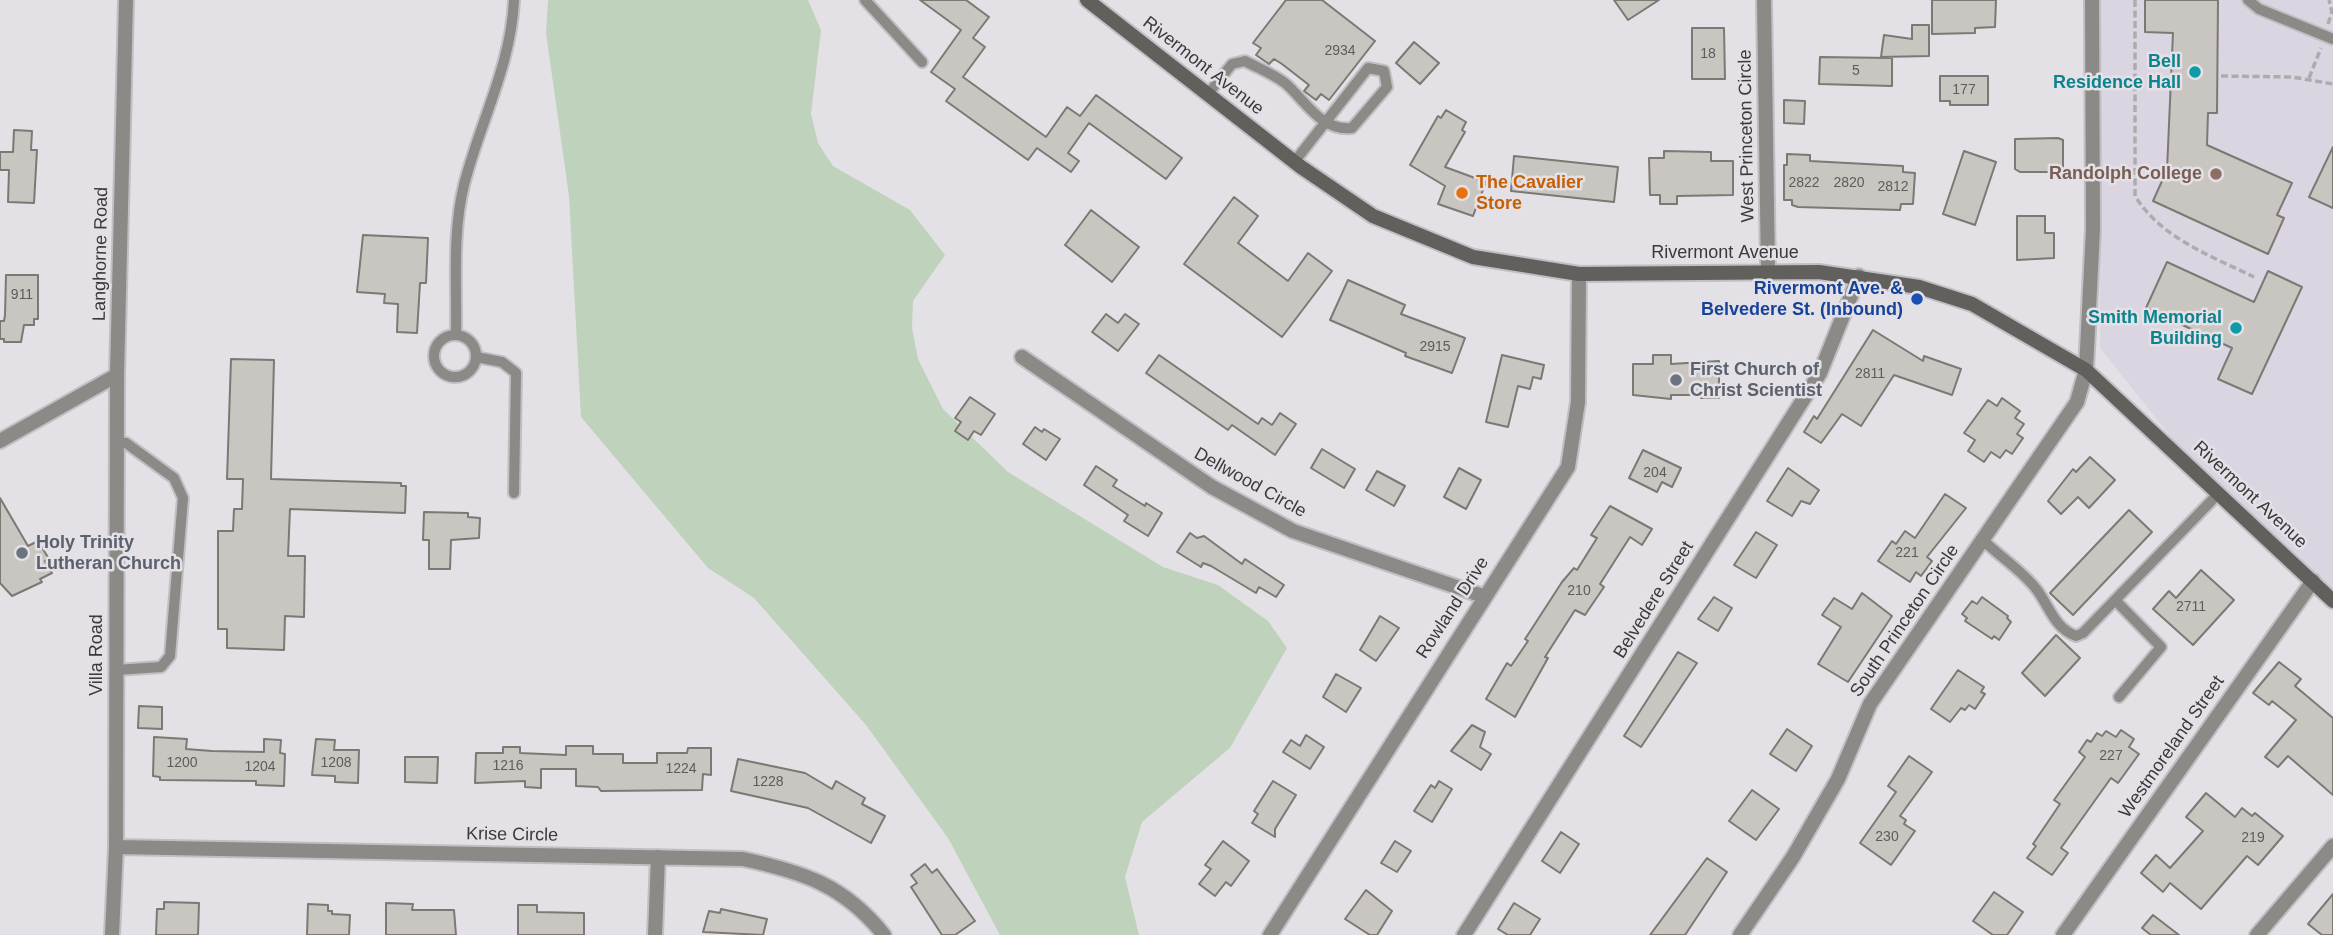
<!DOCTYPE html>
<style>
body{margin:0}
canvas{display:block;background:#e4e1e6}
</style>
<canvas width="2333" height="935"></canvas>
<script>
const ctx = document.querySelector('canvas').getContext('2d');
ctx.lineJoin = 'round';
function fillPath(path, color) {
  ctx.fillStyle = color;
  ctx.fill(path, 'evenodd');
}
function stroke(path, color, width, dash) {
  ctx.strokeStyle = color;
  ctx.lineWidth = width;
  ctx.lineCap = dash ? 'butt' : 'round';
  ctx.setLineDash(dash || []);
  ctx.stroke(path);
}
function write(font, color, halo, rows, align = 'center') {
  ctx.font = font + ' Helvetica,sans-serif';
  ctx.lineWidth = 5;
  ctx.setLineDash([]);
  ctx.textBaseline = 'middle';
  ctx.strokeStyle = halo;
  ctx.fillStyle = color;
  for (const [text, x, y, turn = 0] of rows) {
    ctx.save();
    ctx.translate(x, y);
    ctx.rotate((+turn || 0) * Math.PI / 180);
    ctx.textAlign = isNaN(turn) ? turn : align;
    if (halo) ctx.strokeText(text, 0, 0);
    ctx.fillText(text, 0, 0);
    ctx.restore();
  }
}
fillPath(new Path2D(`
 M2097,0H2333V594L2202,476L2100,348Z`), '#dbd5e1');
fillPath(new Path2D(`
 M548,0H808L821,30L811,114L818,143L833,166L910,210L945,255L913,301L912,328L918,359L943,409L1008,472L1163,567L1218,585L1268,621L1287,648L1230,748L1142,822L1125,877L1139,935H1000L948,838L866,725L754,598L708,568L581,417L569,196L546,33Z`), '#bfd2bc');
const building = new Path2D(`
 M920,0H966L989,17L973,38L985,47L963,77L1046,137L1067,107L1080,116L1096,95L1182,158L1166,179L1089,123L1068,153L1079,161L1071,172L1037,148L1028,160L946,101L955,89L931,72L961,30Z
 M1286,0H1322L1375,41L1329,100L1321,94L1316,100L1304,91L1309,85L1282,64L1274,59L1269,64L1256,55L1261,48L1253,43Z
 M1614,0H1659L1628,20Z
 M1932,0H1996L1995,27L1975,28V33L1932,34Z
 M2145,0H2218L2217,113H2208L2207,145L2292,183L2277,215L2284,218L2268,254L2153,201L2167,170L2173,33L2145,32Z
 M1912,25H1929V56L1881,57L1884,35L1912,39Z
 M1692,28H1724L1725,79H1692Z
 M1414,42L1439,63L1420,84L1396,63Z
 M1820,57L1892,58V86L1819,84Z
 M1940,76H1988V105H1950V101H1940Z
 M1784,100L1805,101L1804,124L1784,123Z
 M1446,110L1466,122L1462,130L1465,132L1445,167L1486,182L1473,216L1438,204L1445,186L1410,165L1438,116L1441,118Z
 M14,130L32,131L31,150H37L34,203L8,202L9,170H0V152H13Z
 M2058,138L2063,140V172H2020L2015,169V139Z
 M2333,147V208L2309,197Z
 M1664,151L1711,152V161H1733V195L1677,196V204H1660V195H1650L1649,158H1664Z
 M1964,151L1996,162L1975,225L1943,214Z
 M1787,154L1810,155V161L1903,166V172L1915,173L1913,204H1901L1900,210L1798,207L1792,205V200H1784V165H1787Z
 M1514,156L1618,167L1614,202L1511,191Z
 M1234,197L1258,216L1238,243L1288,281L1308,253L1332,271L1282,337L1184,264Z
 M1091,210L1139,247L1112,282L1065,245Z
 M2017,216H2045V233H2054V258L2017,260Z
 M363,235L428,238L426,283H420L417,333L397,332L398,304L384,303L385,294L357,292Z
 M2167,262L2254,302L2268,271L2302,287L2252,394L2218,379L2232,348L2146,308Z
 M6,275H38V319H34V325H24L21,342H4V339H0V321H4L5,315Z
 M1348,280L1405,305L1401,314L1465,338L1452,373L1405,356L1406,353L1330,320Z
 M1106,314L1118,323L1125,314L1139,324L1118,351L1092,332Z
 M1873,330L1923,361L1924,356L1961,369L1952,395L1894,375L1861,426L1842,414L1821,443L1804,432L1814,416L1817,419Z
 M1159,355L1258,424L1262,418L1272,425L1280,413L1296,424L1275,455L1232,425L1228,430L1146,373Z
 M1502,355L1544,365L1541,379L1533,377L1530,389L1518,386L1508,427L1486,422Z
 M1653,355H1671V364L1719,361V398H1701V395H1671V399L1633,395V364H1653Z
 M231,359L274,360L271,479L401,483V486H406L405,513L290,509L288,556H305L304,617L285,616L284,650L227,648V629H218V531H233L234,509H242L243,479H227Z
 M970,397L995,414L981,435L974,431L968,440L955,431L961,422L955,418Z
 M2002,398L2020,411L2015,418L2024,424L2017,434L2023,438L2012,454L2006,450L2000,458L1991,452L1984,462L1968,451L1975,440L1964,433L1988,400L1997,406Z
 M1035,427L1042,432L1044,429L1060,439L1046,460L1023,444Z
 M1322,449L1355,469L1344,488L1311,468Z
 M1643,450L1681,468L1672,487L1662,482L1657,492L1629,478Z
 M2090,457L2115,480L2089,508L2078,497L2061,514L2048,501L2073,469L2076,472Z
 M1096,466L1117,480L1113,486L1145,506L1146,503L1162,513L1148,536L1124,521L1128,515L1084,485Z
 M1459,468L1481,480L1466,509L1444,497Z
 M1788,468L1819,490L1810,504L1801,501L1792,516L1767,501Z
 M1377,471L1405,486L1394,506L1366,490Z
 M1945,494L1966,508L1927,557L1932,561L1921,576L1916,572L1910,582L1878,561L1892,541L1896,544L1905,531L1915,538Z
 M0,498L28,546L38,541L49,559L45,561L52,573L40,579L42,582L12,596L0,583Z
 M1610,506L1652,529L1642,545L1630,537L1600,584L1604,587L1585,615L1575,610L1545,657L1548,658L1515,717L1486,699L1507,663L1511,666L1528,641L1525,639L1529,633L1562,582L1574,568L1577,570L1597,538L1591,535Z
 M2129,510L2152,532L2073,615L2050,593Z
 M424,512L468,513V517L480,518L479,538L451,540L450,569H429V540H423Z
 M1756,532L1777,545L1756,578L1734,565Z
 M1190,533L1197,538L1204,536L1242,564L1245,559L1284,585L1276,597L1259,587L1256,593L1211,566L1203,563L1201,567L1177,552Z
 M2201,570L2234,600L2193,645L2153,609L2169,591L2176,598Z
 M1862,593L1892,616L1848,682L1818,664L1841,627L1822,615L1834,598L1852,609Z
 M1714,597L1732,608L1718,631L1698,619Z
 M1982,597L2008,616L2007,618L2011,622L1999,640L1994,636L1992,639L1965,621L1967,618L1962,614L1972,601L1977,604Z
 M1380,616L1399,628L1376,661L1360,650Z
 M2056,635L2080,658L2045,696L2022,673Z
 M1678,652L1697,663L1641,747L1624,736Z
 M2279,662L2301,679L2295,686L2333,718V795L2288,756L2278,767L2265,757L2296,720L2272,701L2269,705L2253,693Z
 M1958,670L1984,687L1981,692L1985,694L1975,709L1969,705L1965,710L1961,708L1950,722L1931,709Z
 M1336,674L1361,688L1346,712L1323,697Z
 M139,706L162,707V729L138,728Z
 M1472,725L1485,732L1480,747L1491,754L1481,770L1451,751Z
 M1787,729L1812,746L1796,771L1770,754Z
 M2121,730L2134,739L2129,747L2139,754L2118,783L2111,778L2061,848L2068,853L2052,875L2027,858L2036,846L2033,844L2060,804L2054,800L2085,757L2079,752L2087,740L2091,742L2097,733L2102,736L2106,731L2116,737Z
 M1306,735L1324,747L1310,769L1283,752L1291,740L1300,746Z
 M154,737L187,739L186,749L212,751L264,752V739L281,740L280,753L285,754L284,786L256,785V781L160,780V777L153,776Z
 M316,739L335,740L334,750H359L358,783L335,782V776L312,775Z
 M566,746H593V754H623V763H657V753H687L688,748H711V775L703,774L702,790L601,791L598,787L576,786V769H541V788L525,787V781L475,783L476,753H503V747H520V753L566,755Z
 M1909,756L1932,772L1900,816L1906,820L1904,824L1915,831L1891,865L1860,843L1896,792L1888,786Z
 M405,757H438L437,783L405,782Z
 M738,759L805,773L832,789L836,781L865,798L862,804L885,816L871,843L808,808L731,791Z
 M1273,781L1296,795L1275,829V837L1252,823L1258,814L1254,811Z
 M1439,781L1452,789L1432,822L1414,811L1431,785L1435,788Z
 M1752,790L1779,809L1756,840L1729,821Z
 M2206,793L2235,817L2242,808L2252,816L2255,813L2283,836L2258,865L2247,856L2201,909L2170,883L2163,892L2141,873L2156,855L2170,868L2203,831L2186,817Z
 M1561,832L1579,844L1560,873L1542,861Z
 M1223,841L1249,861L1231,886L1226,882L1215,896L1199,884L1211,869L1205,865Z
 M1395,841L1411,851L1397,872L1381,863Z
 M1707,858L1727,872L1685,935H1650Z
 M925,864L932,873L937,869L975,921L955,935H942L911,887L917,883L911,875Z
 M1366,890L1392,911L1377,935H1370L1345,919Z
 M1994,892L2023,912L2007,935H1993L1973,921Z
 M2333,894V935H2322L2308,924Z
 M164,902L199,903L198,935H156L157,909H164Z
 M386,903L413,904L412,910H454L456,935H386Z
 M1514,903L1540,919L1530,935H1508L1498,929Z
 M308,904L328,905V911H332V914L350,915L349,935H307Z
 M518,905H537V912L584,913V935H518Z
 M721,909L767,919L763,935L703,932L709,911L720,913Z
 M2153,915L2179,935H2151L2142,928Z`);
fillPath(building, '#c9c5c0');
stroke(building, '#7c7873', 2);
const lane = new Path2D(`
 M865,0L922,62
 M2248,0L2259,9L2333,39
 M1208,94L1232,64L1245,61C1258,68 1273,74 1285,83C1305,100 1321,132 1352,128L1387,87L1384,71L1368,68L1295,161
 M434 356a21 21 0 1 1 42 0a21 21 0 1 1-42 0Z
 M456,335C457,286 452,233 464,185C480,122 511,66 514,0
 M476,357L502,362L516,373L514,493
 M1983,540C2000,557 2023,571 2037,590C2049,606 2055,629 2076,636L2083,633L2219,493
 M2115,600L2161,647L2119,697
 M116,670L161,667L170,656L183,498L174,478L126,443L117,442`);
const street = new Path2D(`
 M1764,0L1768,272
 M1022,357L1212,487L1293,531L1483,596
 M0,441L117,375
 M116,847L743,859C803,872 844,885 884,935
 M112,935L116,847L117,375L126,0
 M655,935L658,857
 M1270,935L1568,467L1578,402L1579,274
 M1464,935L1820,373L1859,276
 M1740,935L1793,857L1838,779L1870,704L2077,402L2086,370L2093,229L2092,0
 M2063,935L2313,581
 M2257,935L2333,846`);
const secondary = new Path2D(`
 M1087,0L1301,167L1373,216L1473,257L1579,274L1819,272L1919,287L1972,304L2086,370L2333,601`);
stroke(lane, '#c2bfc4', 14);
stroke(street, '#c2bfc4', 18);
stroke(secondary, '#c2bfc4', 18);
stroke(new Path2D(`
 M2135,0V196C2161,238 2211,256 2254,277
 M2328,24L2332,12L2329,0
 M2221,76L2292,77L2333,84
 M2309,78L2321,48`), '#aeabaf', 3.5, [7, 3.5]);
stroke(lane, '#8b8a87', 10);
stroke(street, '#8b8a87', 14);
stroke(secondary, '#62605d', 14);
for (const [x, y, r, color] of [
 [2195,72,7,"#0f9aa8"],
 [2216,174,7,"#8d6e63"],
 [1462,193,7,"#e8710a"],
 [1917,299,7,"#1a4fb4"],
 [2236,328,7,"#0f9aa8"],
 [1676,380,7,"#6b7280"],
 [22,553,7,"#6b7280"]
]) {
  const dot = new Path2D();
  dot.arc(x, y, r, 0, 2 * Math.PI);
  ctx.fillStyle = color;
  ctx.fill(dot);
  stroke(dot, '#e4e1e6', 2.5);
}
write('14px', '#5e5c5c', null, [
 ["2934",1340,51],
 ["18",1708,54],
 ["5",1856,71],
 ["177",1964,90],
 ["2822",1804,183],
 ["2820",1849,183],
 ["2812",1893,187],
 ["911",22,295],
 ["2915",1435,347],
 ["2811",1870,374],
 ["204",1655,473],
 ["221",1907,553],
 ["210",1579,591],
 ["2711",2191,607],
 ["227",2111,756],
 ["1200",182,763],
 ["1208",336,763],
 ["1216",508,766],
 ["1204",260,767],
 ["1224",681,769],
 ["1228",768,782],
 ["230",1887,837],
 ["219",2253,838]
]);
write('bold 18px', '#0d838f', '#e4e1e6', [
 ["Bell",2181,62],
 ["Residence Hall",2181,83],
 ["Smith Memorial",2222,318],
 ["Building",2222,339]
], 'right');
write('18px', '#3a393b', '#e4e1e6', [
 ["Rivermont Avenue",1203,66,38],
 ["West Princeton Circle",1747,136,-91],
 ["Rivermont Avenue",1725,253],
 ["Langhorne Road",101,254,-89],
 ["Dellwood Circle",1250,483,29],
 ["Rivermont Avenue",2250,495,43],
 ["Belvedere Street",1654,600,-58],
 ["Rowland Drive",1453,608,-57],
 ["South Princeton Circle",1905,621,-56],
 ["Villa Road",97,655,-90],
 ["Westmoreland Street",2172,747,-55],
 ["Krise Circle",512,835,1]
]);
write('bold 18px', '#785e54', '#e4e1e6', [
 ["Randolph College",2202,174]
], 'right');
write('bold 18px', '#c56008', '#e4e1e6', [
 ["The Cavalier",1476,183],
 ["Store",1476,204]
], 'left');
write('bold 18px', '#164399', '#e4e1e6', [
 ["Rivermont Ave. &",1903,289],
 ["Belvedere St. (Inbound)",1903,310]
], 'right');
write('bold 18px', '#5b616d', '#e4e1e6', [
 ["First Church of",1690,370],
 ["Christ Scientist",1690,391],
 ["Holy Trinity",36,543],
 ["Lutheran Church",36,564]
], 'left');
</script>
